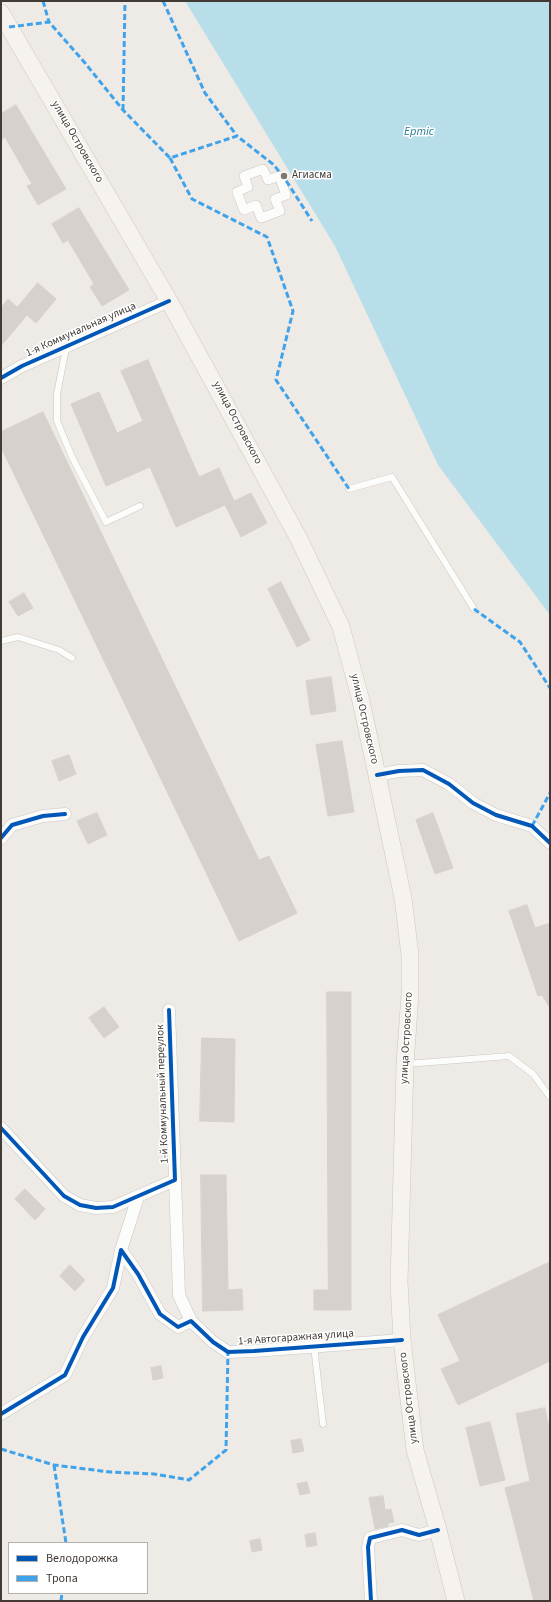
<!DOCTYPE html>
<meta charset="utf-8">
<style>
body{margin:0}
#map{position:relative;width:551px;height:1602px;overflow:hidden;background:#eeeae6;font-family:"Source Sans 3",sans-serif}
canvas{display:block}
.frame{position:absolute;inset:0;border:2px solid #423a34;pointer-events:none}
.legend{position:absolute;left:8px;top:1542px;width:140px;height:52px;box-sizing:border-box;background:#fff;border:1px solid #b3b0ae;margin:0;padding:5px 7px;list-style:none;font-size:12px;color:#423a34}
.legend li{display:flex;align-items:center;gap:8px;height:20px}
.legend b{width:20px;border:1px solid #b3b0ae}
</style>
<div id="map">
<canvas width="551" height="1602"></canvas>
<div class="frame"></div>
<ul class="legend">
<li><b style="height:5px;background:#0057b8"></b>Велодорожка</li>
<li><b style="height:5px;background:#3fa3eb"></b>Тропа</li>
</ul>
</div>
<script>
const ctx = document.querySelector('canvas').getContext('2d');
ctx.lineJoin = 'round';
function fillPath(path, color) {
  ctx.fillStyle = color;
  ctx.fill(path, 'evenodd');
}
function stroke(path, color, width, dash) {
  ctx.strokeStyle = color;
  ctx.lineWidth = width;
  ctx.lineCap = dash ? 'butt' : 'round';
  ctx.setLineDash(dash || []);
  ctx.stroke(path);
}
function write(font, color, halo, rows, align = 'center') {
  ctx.font = font + ' "Source Sans 3",sans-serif';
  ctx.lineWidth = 3;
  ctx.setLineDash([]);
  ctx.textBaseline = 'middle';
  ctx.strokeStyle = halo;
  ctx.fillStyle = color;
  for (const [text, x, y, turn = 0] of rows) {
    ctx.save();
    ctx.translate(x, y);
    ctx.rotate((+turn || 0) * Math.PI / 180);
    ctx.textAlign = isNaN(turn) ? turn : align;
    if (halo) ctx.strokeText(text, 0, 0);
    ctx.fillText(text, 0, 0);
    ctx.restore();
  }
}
fillPath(new Path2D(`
 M185,1H550V615L438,465L335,246Z`), '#b8deea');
const building = new Path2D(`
 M16,105L66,189L38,205L27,186L32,184L5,137L1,140V114Z
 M79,208L129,290L102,306L90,287L94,284L68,240L63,243L52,224Z
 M38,283L56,299L36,323L27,315L1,346V308L8,299L17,307Z
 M148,360L199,477L219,468L234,501L251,493L267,523L241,537L225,505L176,527L150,467L106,486L71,404L99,392L117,433L143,421L121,371Z
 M43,412L259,860L269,856L297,913L239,941L1,447V432Z
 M281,582L310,640L297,647L268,589Z
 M24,593L33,608L18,616L9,602Z
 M331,677L336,711L311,715L306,681Z
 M342,741L354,812L328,816L316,745Z
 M69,755L76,774L59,781L52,761Z
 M97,813L107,835L88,844L77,821Z
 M433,813L453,868L435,874L416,820Z
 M527,905L535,928L550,923V1008L542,995L538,996L509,911Z
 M327,992H351V1310H314V1290H328Z
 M104,1007L119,1027L104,1038L89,1018Z
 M202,1038L235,1039L234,1122L200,1121Z
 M201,1175H226L228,1290L242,1289L243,1310L203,1311Z
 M25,1189L45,1209L35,1220L15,1199Z
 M550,1262V1361L458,1405L441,1369L460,1361L438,1315Z
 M70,1265L85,1280L75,1291L60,1276Z
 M161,1366L163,1378L153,1380L151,1368Z
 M545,1408L550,1434V1601H534L505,1488L530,1481L516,1414Z
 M490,1422L505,1480L480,1486L466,1428Z
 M301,1439L304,1451L293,1453L291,1441Z
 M307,1482L310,1493L300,1495L297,1484Z
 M383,1496L385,1510L391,1509L394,1522L388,1523V1526L375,1529L369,1498Z
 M315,1533L317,1545L307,1547L305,1535Z
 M260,1539L262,1550L252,1552L250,1541Z`);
fillPath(building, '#d6d1cd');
stroke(building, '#d6d1cc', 1);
const service = new Path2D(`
 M66,348L57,394V421L72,457L106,522L140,506
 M349,489L392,477L474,609
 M1,641L18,637L59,650L72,658
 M406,1064L509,1056L533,1074L550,1097
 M314,1346L323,1424`);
const pedestrian = new Path2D(`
 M263,169L268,180L279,176L286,195L275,199L280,211L261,218L256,205L244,210L237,192L248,187L244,176Z`);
const minor = new Path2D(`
 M1,378L22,366L169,301
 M377,775L399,771L423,770L449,784L473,803L496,815L532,826L550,843
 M1,838L12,825L43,816L65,814
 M1,1128L64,1196L80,1205L96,1208L113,1207L175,1180L169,1010
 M175,1180L179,1295L191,1321
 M121,1250L138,1197
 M1,1414L65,1375L83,1337L113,1288L121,1250L138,1274L160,1314L178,1327L191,1321L213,1342L228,1352L254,1351L402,1340
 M371,1601L368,1547L370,1538L402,1530L419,1535L438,1530`);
const secondary = new Path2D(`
 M1,13L169,301L299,539L341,627L361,701L377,775L403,898L410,955V995L405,1064L399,1282L402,1340L415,1450L438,1530L456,1601`);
stroke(service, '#cac6c2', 7);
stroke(pedestrian, '#cac6c2', 10);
stroke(minor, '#cac6c2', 13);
stroke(secondary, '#cec7bf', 18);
stroke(service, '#fcfcfb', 6);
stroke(pedestrian, '#fcfcfb', 9);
stroke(minor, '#fcfcfb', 12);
stroke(secondary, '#f6f2ed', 17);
stroke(new Path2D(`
 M43,1L49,22
 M163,1L205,93L237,136
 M9,27L49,22L85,63L123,110L170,158L237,136L274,165L287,182L312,221
 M123,110L125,1
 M170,158L192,199L267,237L293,311L276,380L349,489
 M474,609L520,642L550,688
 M532,826L550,793
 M1,1449L54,1465L110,1472L154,1474L189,1480L226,1450L228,1352
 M54,1465L66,1543
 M61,1601L62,1593`), '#3fa3eb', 3, [6, 3]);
stroke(new Path2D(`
 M1,378L22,366L169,301
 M377,775L399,771L423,770L449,784L473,803L496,815L532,826L550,843
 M1,838L12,825L43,816L65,814
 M1,1128L64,1196L80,1205L96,1208L113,1207L175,1180L169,1010
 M1,1414L65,1375L83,1337L113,1288L121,1250L138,1274L160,1314L178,1327L191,1321L213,1342L228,1352L254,1351L402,1340
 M371,1601L368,1547L370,1538L402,1530L419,1535L438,1530`), '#0057b8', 4);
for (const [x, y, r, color] of [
 [284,176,4,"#7e7872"]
]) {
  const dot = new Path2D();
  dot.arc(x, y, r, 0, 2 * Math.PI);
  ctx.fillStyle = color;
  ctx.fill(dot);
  stroke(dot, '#fff', 1.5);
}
write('11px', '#423a34', '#fff', [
 ["улица Островского",77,142,60],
 ["1-я Коммунальная улица",81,330,-24],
 ["улица Островского",237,423,62],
 ["улица Островского",364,719,77],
 ["улица Островского",407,1038,-87],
 ["1-й Коммунальный переулок",163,1094,-92],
 ["1-я Автогаражная улица",296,1338,-4],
 ["улица Островского",409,1398,-97]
]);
write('11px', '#423a34', '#fff', [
 ["Агиасма",292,176]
], 'left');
write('italic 12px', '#307c99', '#fff', [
 ["Ертіс",419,132]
]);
</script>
